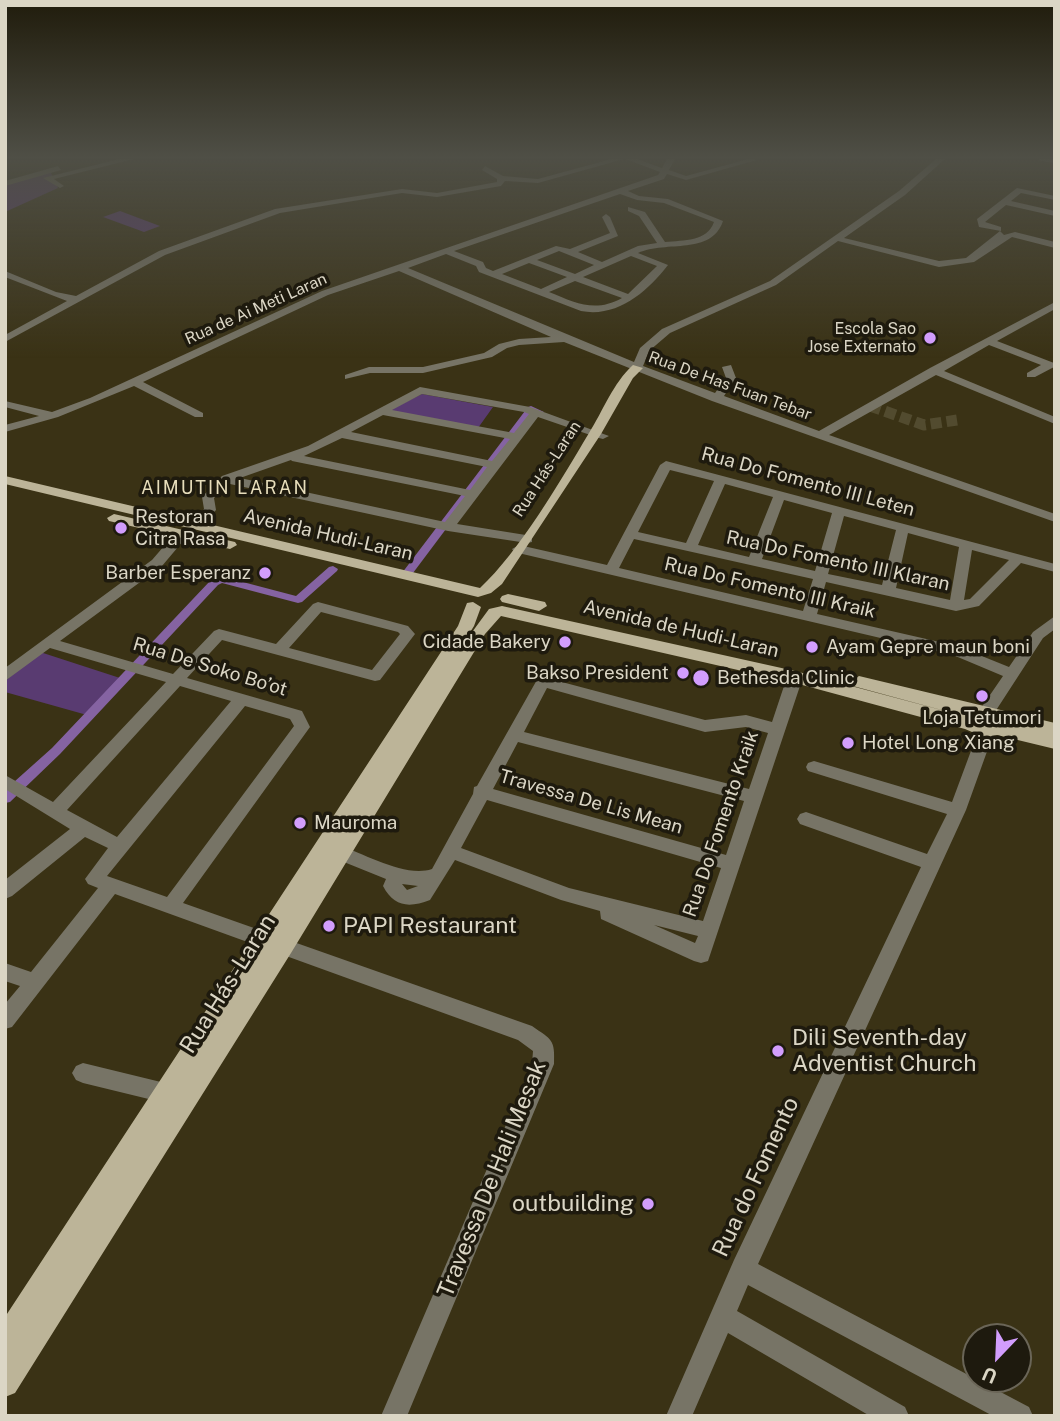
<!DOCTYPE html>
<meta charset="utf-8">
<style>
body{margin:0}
#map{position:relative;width:1060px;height:1421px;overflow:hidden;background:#3a3215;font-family:"Public Sans",sans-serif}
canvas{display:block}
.frame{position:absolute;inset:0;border:7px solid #dbd6c5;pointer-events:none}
.north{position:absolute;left:962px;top:1323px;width:70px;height:70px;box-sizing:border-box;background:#1e1a0e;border:2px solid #6a6557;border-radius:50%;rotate:203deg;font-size:19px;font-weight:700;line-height:28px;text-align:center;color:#dbd6c5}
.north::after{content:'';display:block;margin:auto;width:24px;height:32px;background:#d29dfd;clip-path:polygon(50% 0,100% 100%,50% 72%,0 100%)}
</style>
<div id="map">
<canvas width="1060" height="1421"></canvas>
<div class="frame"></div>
<div class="north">U</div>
</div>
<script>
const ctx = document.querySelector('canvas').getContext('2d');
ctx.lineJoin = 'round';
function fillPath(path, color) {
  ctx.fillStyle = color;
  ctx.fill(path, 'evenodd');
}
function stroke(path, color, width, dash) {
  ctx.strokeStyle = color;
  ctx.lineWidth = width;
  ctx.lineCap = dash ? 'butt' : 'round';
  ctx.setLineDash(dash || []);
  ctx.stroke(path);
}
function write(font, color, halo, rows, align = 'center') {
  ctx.font = font + ' "Public Sans",sans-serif';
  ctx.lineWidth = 7;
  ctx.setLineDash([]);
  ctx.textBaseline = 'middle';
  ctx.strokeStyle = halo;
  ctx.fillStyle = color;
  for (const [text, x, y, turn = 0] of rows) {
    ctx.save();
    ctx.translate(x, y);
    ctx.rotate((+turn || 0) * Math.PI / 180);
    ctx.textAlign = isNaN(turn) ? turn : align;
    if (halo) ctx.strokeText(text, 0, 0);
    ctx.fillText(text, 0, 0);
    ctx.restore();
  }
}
fillPath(new Path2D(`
 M50,171L58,188L5,212V185Z
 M120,211L160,226L144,232L103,217Z
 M422,394L493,407L478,428L387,411Z
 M40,652L120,678L87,715L5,692V681Z`), '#593b71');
fillPath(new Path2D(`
 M531,406L544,412L540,415L533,413L410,577H402L401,575L402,573L528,407Z
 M333,566L338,569L337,571L302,602L298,603L222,583L218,585L60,754L10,802L5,803V790L52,748L210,581L220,576L296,596L329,567Z`), '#8563a2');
stroke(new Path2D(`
 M870,406L924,425L957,420`), '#524b2f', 11, [11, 5]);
fillPath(new Path2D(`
 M119,159H134L54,179L64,186L60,188L43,178Z
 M611,159H624L538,183L505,181L501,186L437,197L402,193L280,213L165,255L5,342V335L67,301L5,277V271L56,292L76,296L159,251L275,209L402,189L437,193L497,182V179L482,170L485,166L503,176L538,179Z
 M625,159H637L662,168L667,159H675L669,170L686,176L748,159L757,160L686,180L667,174L664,179L628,191L639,196L668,199L723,221C711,256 667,240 638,253L668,265C647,292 617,318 581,311L479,272L476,266L446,254L408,268L634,362L640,348L662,329L770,281L899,191L936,159H945L905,195L844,238L939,261L966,258L1000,231L1004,235L1015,232L1055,242V248L1012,237L974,262L939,267L838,241L776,285L670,333L649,351L643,366L715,393L726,378L722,367L731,365L736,378L724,396L819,431L930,368L1055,302V309L997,341L1054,363V367L1035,377H1027V373L1041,365L989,345L944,371L1055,417V424L936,375L829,435L1055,514V522L712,401L564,342L519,345L507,348L492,357L423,373H370L345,379V375L369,367H423L484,353L499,344L519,339L551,337L399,271L328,295L143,382L203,413V417H195L134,386L58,417L5,432V425L39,416L5,407V401L52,412L90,398L322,291L658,175L660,172ZM620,194L637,200L664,203L714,222C707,242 684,240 665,242L645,212L628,207V211L639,216L657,243L638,246L602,262L578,252L618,236L610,217L606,214L602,217L610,233L570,249L556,246L493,271L486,268L483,262L454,251ZM559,251L594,265L575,274L537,260ZM631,256L657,266L628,294L583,277ZM529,263L567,277L541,289L502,274ZM575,281L622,298C595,313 576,303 549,292Z
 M1039,159H1055V163L1040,161Z
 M58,166L61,170L5,186V181Z
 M1017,188L1055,196V200L1021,193L1011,201L1055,211V216L1006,205L985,222L1001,227V231L979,227L977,219Z
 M420,387L530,407L609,436L603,439L599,438L538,417L457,524L532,536V542L527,543L448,531L230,484L214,498L216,510L200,528H190L189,525L204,509L202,497L222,476L308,446ZM422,394L524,412L529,414L514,433L392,410ZM383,415L510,439L492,461L351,432ZM342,438L487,467L470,490L304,456ZM291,460L292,461L465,496L445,522L240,478Z
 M666,461L1055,564V572L1021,563L979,606L956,611L826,582L817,614L957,646L1009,667L1033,632L1055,616V629L1043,638L993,715L987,717L979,711L1003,676L953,655L514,552L512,549L519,545L607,565L660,465ZM670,470L714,481L686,543L638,532ZM725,484L773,497L749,557L698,545ZM784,500L832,513L815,571L762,559ZM844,516L896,530L882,585L828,574ZM908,533L959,547L950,600L896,588ZM634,539L813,579L803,611L619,568ZM972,550L1009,560L970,599L964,600Z
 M182,530L189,534L162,566L60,641L173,674L214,631L219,629L276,644L313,604L318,602L408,626L415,634L380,680L375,681L222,640L187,678L302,711L310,727L183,903L532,1026C552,1040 555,1039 554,1064L407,1416H381L532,1064L533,1051L518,1040L115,894L12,1027L5,1029V1004L20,986L5,981V963L31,972L98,888L88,884L85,879L108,848L85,837L12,896L5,899V880L70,829L5,789V775L53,802L166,682L50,648L5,681V668L152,560L177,531ZM321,612L398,632L400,634L372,670L289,648ZM180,686L231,701L117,837L67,810ZM245,706L290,719L294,726L167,897L107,876Z
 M795,672L803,677L708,961L701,963L694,961L601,919L600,911L561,900L455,860L430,900C409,908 394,907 383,886L386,879L334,858L331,853L334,848L340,846C366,854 405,878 432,869L473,794L474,787L477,786L538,678L543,677L705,720L746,715L772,722L787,677ZM547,688L705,732L746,727L768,733L749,789L524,732ZM518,742L744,801L726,855L493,789ZM487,800L721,868L703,921L569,888L461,848ZM402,884L418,886L407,890ZM654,925L698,936L695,943Z
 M986,726L994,732L966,810L758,1264L1029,1407L1033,1416H993L748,1285L737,1311L905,1407L909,1416H870L728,1333L692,1416H666L734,1260L921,867L800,824L797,819L800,814L806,812L927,854L947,814L808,771L806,767L808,763L814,761L952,802L978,732Z
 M83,1063L165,1083L173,1086L176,1093L173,1100L165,1103L83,1083L76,1080L72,1073L76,1066Z`), '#777466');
fillPath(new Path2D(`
 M633,365L643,368L633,378L601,434L502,584L491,593L478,597L5,484V476L480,588C519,552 561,480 589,433C603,411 613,383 633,365Z
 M114,514L235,542L237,545L230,549L109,521L107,518Z
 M508,594L545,602L547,606L539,611L502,602L500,599L502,596Z
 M473,602L481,607L474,626L459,650L489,609L502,606L795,671L960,715L853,686L850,682L859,676L1055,723V735L1008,724L1055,735V749L997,735L986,738L965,729L795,683L501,616L485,634L291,953L15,1393L5,1397V1317L458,626L467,603ZM978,717L990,721V724L979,720Z`), '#bcb498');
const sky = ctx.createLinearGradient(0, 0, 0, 358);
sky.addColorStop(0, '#201c0c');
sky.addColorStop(0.44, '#4f4f46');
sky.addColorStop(1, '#4f4f4600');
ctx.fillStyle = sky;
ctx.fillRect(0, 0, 1060, 358);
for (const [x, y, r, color] of [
 [930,338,7,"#d29dfd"],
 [121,528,7,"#d29dfd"],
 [265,573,7,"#d29dfd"],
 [565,642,7,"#d29dfd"],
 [812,647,7,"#d29dfd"],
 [683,673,7,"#d29dfd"],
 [701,678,9,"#d29dfd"],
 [982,696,7,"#d29dfd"],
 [848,743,7,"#d29dfd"],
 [300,823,7,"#d29dfd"],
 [329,926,7,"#d29dfd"],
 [778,1051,7,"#d29dfd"],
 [648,1204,7,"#d29dfd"]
]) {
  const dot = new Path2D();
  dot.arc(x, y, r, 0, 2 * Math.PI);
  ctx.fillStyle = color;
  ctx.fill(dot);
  stroke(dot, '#1e1a0e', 2.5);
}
write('16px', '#dbd6c5', '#1e1a0e', [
 ["Rua de Ai Meti Laran",256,309,-24],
 ["Rua De Has Fuan Tebar",730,386,20],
 ["Rua Hás-Laran",547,469,-57]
]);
write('16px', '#dbd6c5', '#1e1a0e', [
 ["Escola Sao",916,329],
 ["Jose Externato",916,347]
], 'right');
ctx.letterSpacing = '2px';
write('18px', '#e7ddbb', '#1e1a0e', [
 ["AIMUTIN LARAN",225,488]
]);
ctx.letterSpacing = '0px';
write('19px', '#dbd6c5', '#1e1a0e', [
 ["Rua Do Fomento III Leten",808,482,15],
 ["Avenida Hudi-Laran",328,535,13],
 ["Rua Do Fomento III Klaran",838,561,12],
 ["Rua Do Fomento III Kraik",770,588,13],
 ["Avenida de Hudi-Laran",681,629,13],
 ["Rua De Soko Bo’ot",210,667,17],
 ["Travessa De Lis Mean",591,802,16],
 ["Rua Do Fomento Kraik",721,824,-71]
]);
write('19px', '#dbd6c5', '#1e1a0e', [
 ["Restoran",135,517],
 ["Citra Rasa",135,539],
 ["Barber Esperanz",251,573,"right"],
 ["Cidade Bakery",551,642,"right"],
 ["Ayam Gepre maun boni",826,647],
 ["Bakso President",669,673,"right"],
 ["Bethesda Clinic",717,678],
 ["Loja Tetumori",982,718,"center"],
 ["Hotel Long Xiang",862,743],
 ["Mauroma",314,823]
], 'left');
write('23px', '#dbd6c5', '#1e1a0e', [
 ["PAPI Restaurant",343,926],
 ["Dili Seventh-day",792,1038],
 ["Adventist Church",792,1064],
 ["outbuilding",634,1204,"right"]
], 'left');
write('23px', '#dbd6c5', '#1e1a0e', [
 ["Rua Hás-Laran",228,984,-58],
 ["Rua do Fomento",756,1177,-65],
 ["Travessa De Hali Mesak",492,1179,-68]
]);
</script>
